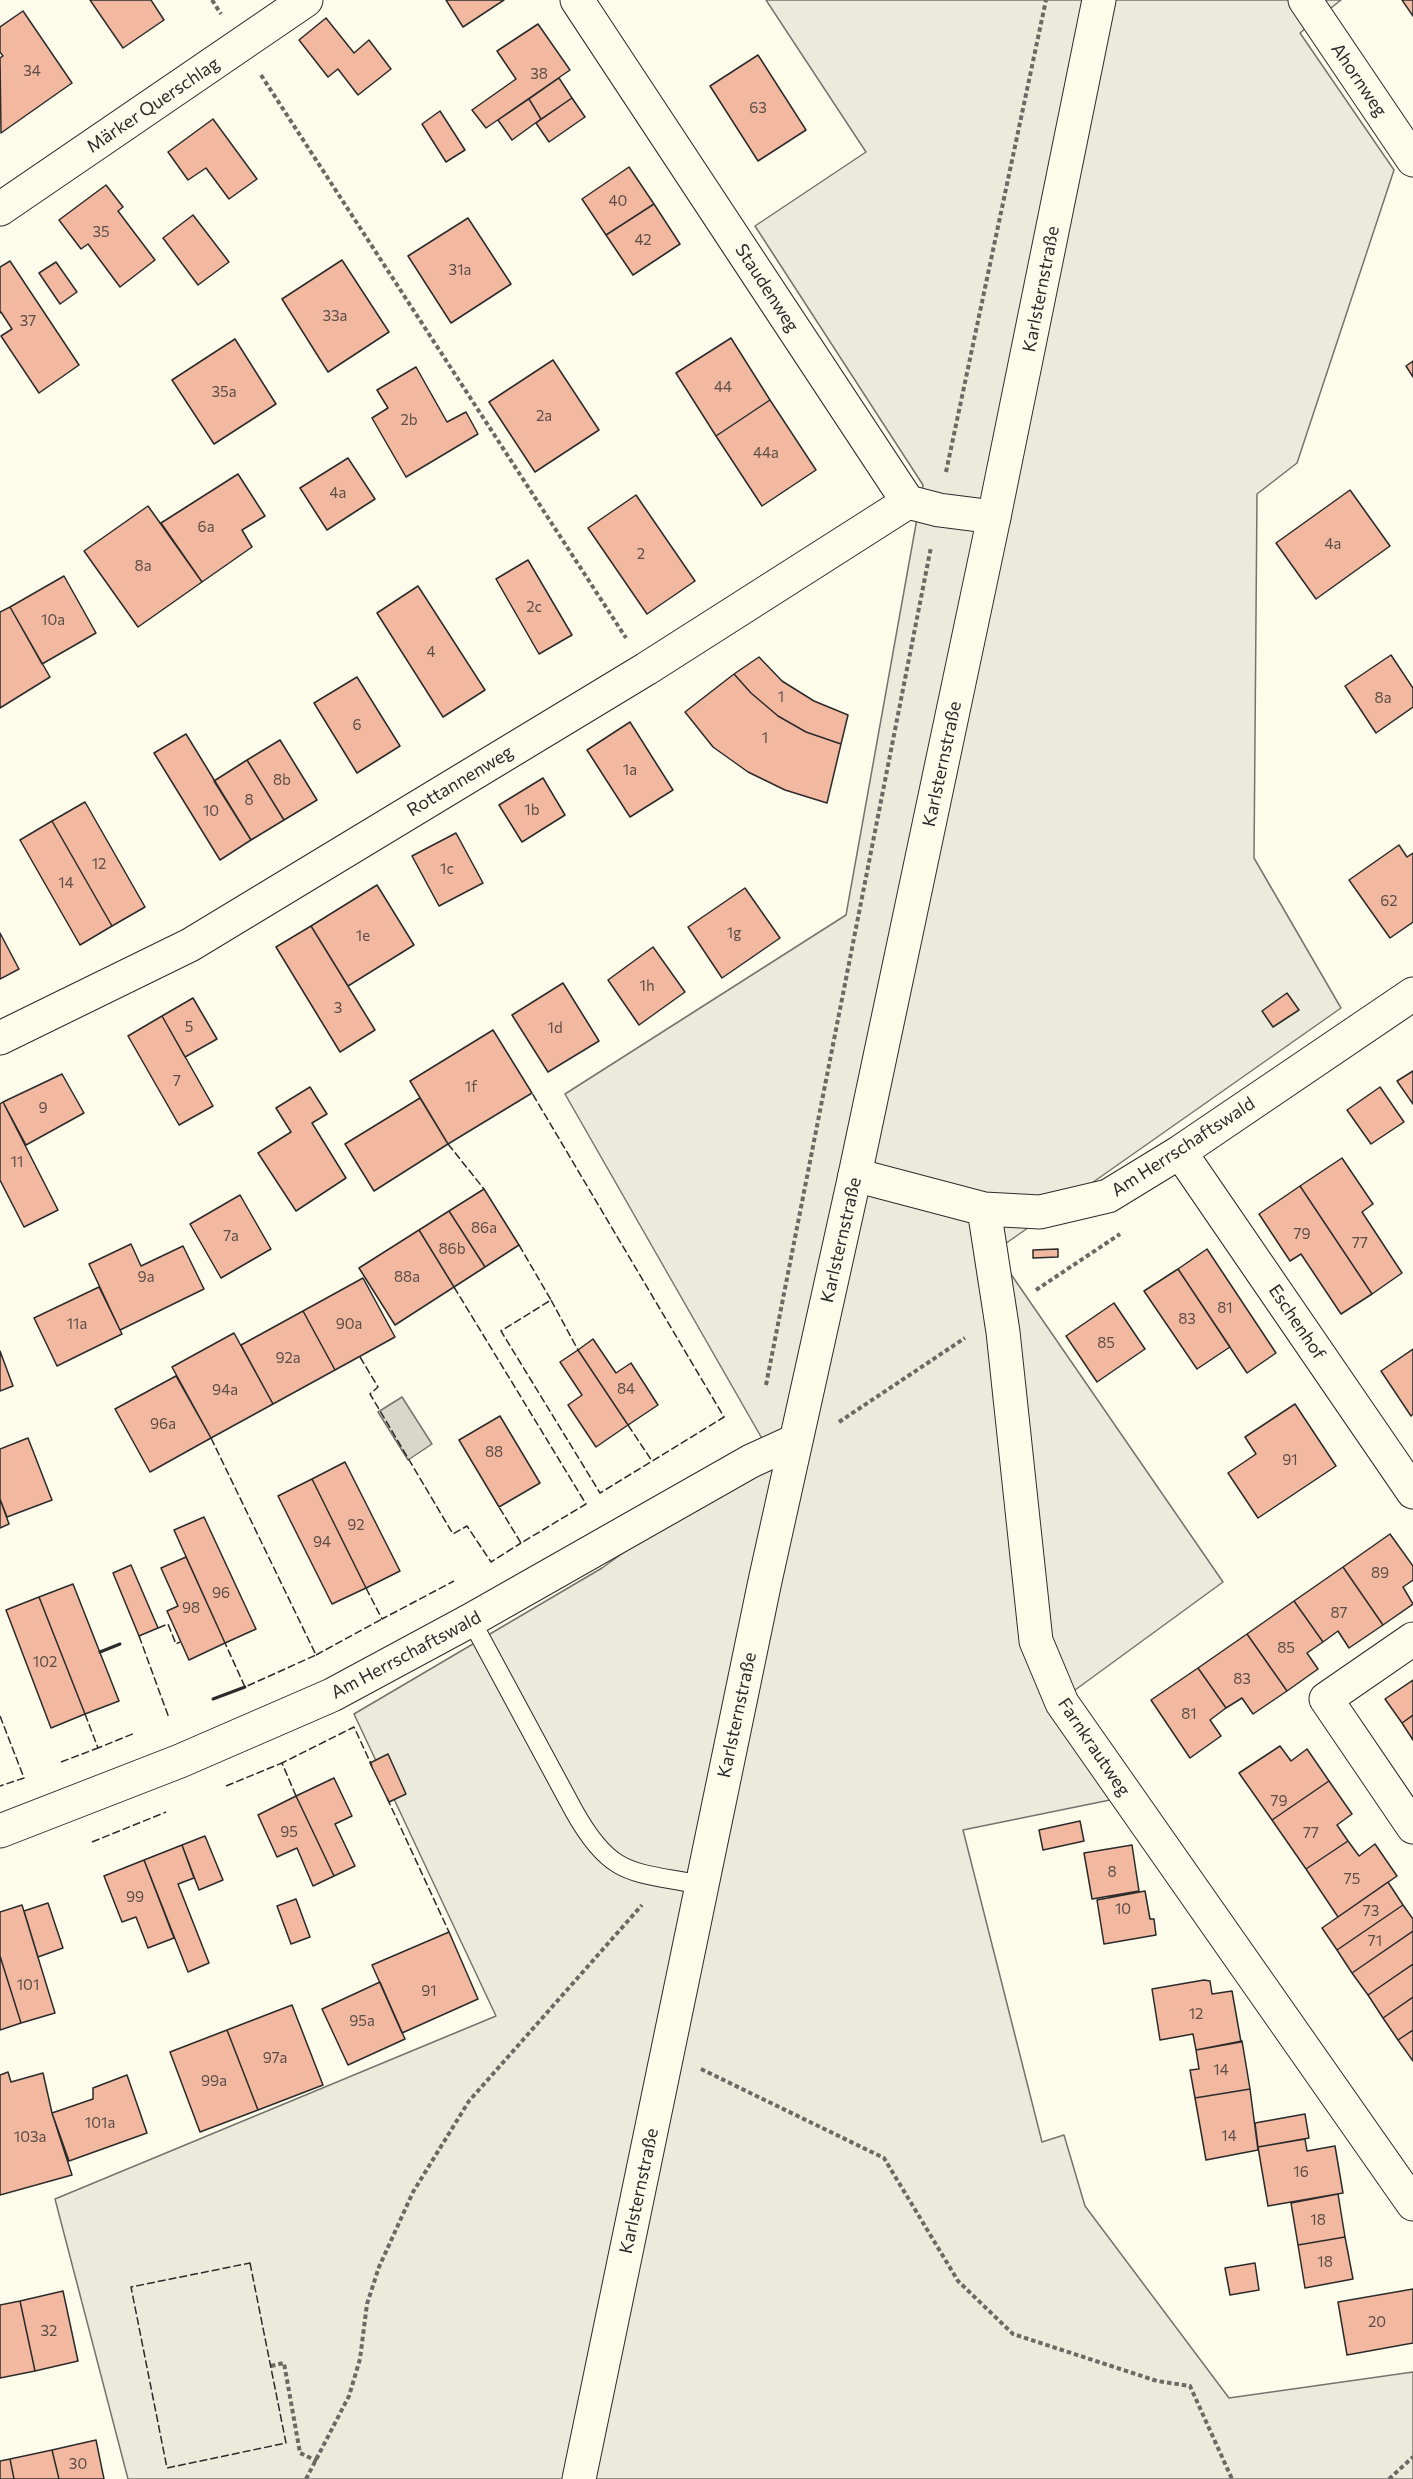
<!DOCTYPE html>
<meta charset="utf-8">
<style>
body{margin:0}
canvas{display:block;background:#fdfbea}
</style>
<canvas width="1413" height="2479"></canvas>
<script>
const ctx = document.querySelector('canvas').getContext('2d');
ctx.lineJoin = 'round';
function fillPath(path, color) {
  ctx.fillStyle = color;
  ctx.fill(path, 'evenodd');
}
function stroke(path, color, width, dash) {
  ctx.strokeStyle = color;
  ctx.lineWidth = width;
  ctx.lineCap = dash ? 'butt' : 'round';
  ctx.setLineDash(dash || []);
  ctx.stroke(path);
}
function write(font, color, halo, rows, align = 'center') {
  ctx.font = font + ' Commissioner,sans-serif';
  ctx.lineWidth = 4.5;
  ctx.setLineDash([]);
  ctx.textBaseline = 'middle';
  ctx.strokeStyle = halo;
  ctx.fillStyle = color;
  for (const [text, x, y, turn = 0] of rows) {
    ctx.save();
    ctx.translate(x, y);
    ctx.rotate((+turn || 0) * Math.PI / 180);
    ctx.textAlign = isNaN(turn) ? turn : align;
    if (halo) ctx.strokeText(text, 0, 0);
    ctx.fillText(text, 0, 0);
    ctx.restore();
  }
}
const green = new Path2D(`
 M766,0H1341L1300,33L1394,170L1297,463L1257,494L1254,858L1341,1008L995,1251L1223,1582L1049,1709L1110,1800L963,1830L1042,2142L1064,2135L1085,2206L1229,2398L1413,2372V2479H128L55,2199L496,2016L354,1714L602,1568L768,1449L565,1094L846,915L923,485L755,226L866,152Z`);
fillPath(green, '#ecebdb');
stroke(green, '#74746e', 1.5);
const water = new Path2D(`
 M402,1397L432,1444L408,1460L378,1412Z`);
fillPath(water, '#d8d7c9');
stroke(water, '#74746e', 1.5);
const building = new Path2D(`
 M90,0H151L164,20L123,48Z
 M446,0H504L463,27Z
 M1402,0H1413V16Z
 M23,11L72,83L1,133L0,58L3,56L0,52V27Z
 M326,18L354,53L369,40L391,69L358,95L338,69L328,77L299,40Z
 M538,24L570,70L486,128L472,110L516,79L497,51Z
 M758,55L806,130L758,161L710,86Z
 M559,78L572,98L541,119L529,99Z
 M572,98L585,117L549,142L536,123Z
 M529,99L541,119L512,140L498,120Z
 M440,111L465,150L446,162L422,124Z
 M213,119L257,179L229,199L206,168L188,180L168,152Z
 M629,167L654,204L606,235L582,199Z
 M106,185L123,207L118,211L155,260L120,287L88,244L81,249L59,220Z
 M654,204L680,244L633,275L606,235Z
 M193,215L229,262L198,285L163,238Z
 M468,218L511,284L451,323L408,256Z
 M342,260L389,332L328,372L282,299Z
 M10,261L79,365L39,393L1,336L12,329L1,312L0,313V267Z
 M56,262L77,292L60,304L39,273Z
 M731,338L770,400L716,436L676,373Z
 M235,339L276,404L214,444L172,380Z
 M553,360L599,430L535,472L489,402Z
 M1413,361V377L1406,366Z
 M416,367L447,422L466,412L478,434L406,477L372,418L388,408L377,390Z
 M770,400L816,470L762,506L716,436Z
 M348,458L375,499L327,530L300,488Z
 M238,474L265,516L242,530L252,547L202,582L161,523Z
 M1350,490L1390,546L1316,599L1276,543Z
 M636,495L695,581L647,614L588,528Z
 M148,506L202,582L138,627L84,551Z
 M528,560L572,635L539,654L496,579Z
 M64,576L96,633L42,664L10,607Z
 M418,586L485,690L443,717L377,613Z
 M10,607L50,677L0,708V612Z
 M1391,655L1413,688V707L1376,733L1345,686Z
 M759,657L782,681L814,701L848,715L841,744L806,732L778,716L751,693L734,674Z
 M734,674L751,693L778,716L806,732L841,744L827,803L785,790L748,772L713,747L685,712Z
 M357,677L400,746L357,773L314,703Z
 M630,722L673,790L630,817L587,750Z
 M186,734L251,840L220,860L154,753Z
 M280,740L317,800L284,820L247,760Z
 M247,760L284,820L251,840L214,781Z
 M543,778L565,815L522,842L499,805Z
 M85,802L145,907L112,926L52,821Z
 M52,821L112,926L80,945L20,840Z
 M456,833L483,883L439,906L412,856Z
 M1399,845L1407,857L1413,853V922L1390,938L1349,880Z
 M377,885L414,945L348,986L311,926Z
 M745,888L780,938L722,978L688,927Z
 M311,926L375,1030L340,1052L276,947Z
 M0,933L19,969L0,979Z
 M653,947L685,992L639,1025L608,980Z
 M563,983L599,1041L548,1072L512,1015Z
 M1287,993L1299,1010L1273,1027L1262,1011Z
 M193,998L217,1039L185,1057L162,1016Z
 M162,1016L213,1106L179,1125L128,1036Z
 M493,1030L532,1093L448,1144L410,1081Z
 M1413,1071V1104L1397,1081Z
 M62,1074L84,1113L26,1145L3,1102Z
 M310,1087L327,1114L312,1123L346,1178L296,1211L258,1153L291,1132L276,1108Z
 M1380,1087L1404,1122L1371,1144L1347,1110Z
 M420,1098L448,1144L374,1191L345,1144Z
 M3,1102L58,1210L24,1227L0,1180V1104Z
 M1342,1158L1373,1204L1362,1212L1402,1273L1372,1294L1300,1186Z
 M1300,1186L1372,1294L1341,1314L1301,1254L1290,1261L1259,1214Z
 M484,1189L519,1245L485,1267L449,1211Z
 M240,1195L271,1249L221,1278L190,1224Z
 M449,1211L485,1267L454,1287L419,1230Z
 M419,1230L454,1287L395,1325L359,1268Z
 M131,1244L141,1266L183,1246L204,1289L120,1330L89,1264Z
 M1058,1249V1257L1033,1258V1250Z
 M1207,1249L1276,1353L1247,1373L1178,1269Z
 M1178,1269L1230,1347L1197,1369L1144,1291Z
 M363,1278L395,1337L335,1370L303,1311Z
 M99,1287L122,1334L57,1366L34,1318Z
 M1114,1303L1145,1349L1097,1382L1066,1336Z
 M303,1311L335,1370L273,1404L241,1345Z
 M234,1333L273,1404L211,1438L172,1367Z
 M593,1339L616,1373L631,1363L658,1405L628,1425L578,1350Z
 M1413,1349V1414L1411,1416L1381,1371Z
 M578,1350L628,1425L596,1447L568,1405L582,1395L560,1362Z
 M0,1351L13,1386L0,1391Z
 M176,1376L211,1438L150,1472L115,1409Z
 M1295,1404L1336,1466L1258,1518L1228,1473L1256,1454L1245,1437Z
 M500,1416L540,1483L499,1507L459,1440Z
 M28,1438L52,1500L7,1517L0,1499V1449Z
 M345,1462L400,1571L366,1588L312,1479Z
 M312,1479L366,1588L332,1604L278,1496Z
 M0,1499L9,1524L0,1528Z
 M204,1517L256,1629L225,1643L174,1530Z
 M1390,1534L1413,1566V1580L1403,1587L1413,1604L1383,1625L1343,1567Z
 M186,1557L225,1643L189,1660L167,1611L178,1606L161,1568Z
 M131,1565L158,1628L139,1636L113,1573Z
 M1343,1567L1383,1625L1349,1648L1338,1631L1323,1642L1294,1601Z
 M73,1584L119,1701L85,1714L39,1597Z
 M39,1597L85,1714L51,1728L6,1610Z
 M1294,1601L1323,1642L1307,1653L1318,1669L1287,1691L1247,1634Z
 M1247,1634L1287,1691L1253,1714L1242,1698L1226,1708L1198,1668Z
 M1198,1668L1226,1708L1210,1720L1221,1736L1190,1758L1151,1700Z
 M1413,1680V1715L1402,1723L1385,1699Z
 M1413,1715V1740L1402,1723Z
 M1280,1746L1291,1761L1307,1749L1329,1781L1272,1820L1239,1773Z
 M388,1754L406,1794L389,1802L370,1763Z
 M334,1778L352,1816L335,1824L355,1866L334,1876L296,1796Z
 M1329,1781L1352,1814L1337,1825L1348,1841L1306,1869L1272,1820Z
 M296,1796L334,1876L313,1886L297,1848L277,1857L258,1815Z
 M1080,1821L1084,1841L1043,1850L1039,1830Z
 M205,1836L223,1880L199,1890L182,1845Z
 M1348,1841L1359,1856L1375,1844L1397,1876L1338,1917L1306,1869Z
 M182,1845L194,1878L178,1884L209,1963L188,1972L144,1860Z
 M1132,1845L1139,1891L1092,1899L1084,1853Z
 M144,1860L174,1938L148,1948L136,1917L122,1922L104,1876Z
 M1388,1882L1403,1905L1337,1950L1322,1928Z
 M1145,1891L1150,1919H1154L1156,1935L1104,1944L1097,1900Z
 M296,1899L310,1937L291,1944L277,1906Z
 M48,1903L63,1948L38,1957L24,1911Z
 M22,1905L55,2013L21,2023L0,1956V1912Z
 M1403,1905L1413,1919V1931L1352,1973L1337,1950Z
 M1413,1931V1964L1368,1995L1352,1973Z
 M449,1932L478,1999L402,2033L372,1965Z
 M0,1956L21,2023L0,2030Z
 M1413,1964V1997L1383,2018L1368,1995Z
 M1204,1980L1210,1981L1212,1994L1232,1991L1241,2042L1196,2050L1193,2034L1160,2040L1152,1989Z
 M380,1982L405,2039L348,2065L322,2009Z
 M1413,1997V2030L1398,2040L1383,2018Z
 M292,2005L323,2085L258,2110L227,2030Z
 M227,2030L258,2110L200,2132L170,2052Z
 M1413,2030V2061L1398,2040Z
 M1242,2041L1250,2089L1195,2098L1190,2070L1199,2069L1196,2050Z
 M8,2072L11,2082L43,2073L52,2113L72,2175L0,2195V2075Z
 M127,2075L147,2133L69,2161L52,2113L93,2099V2088Z
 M1250,2089L1258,2150L1206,2160L1195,2098Z
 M1305,2114L1309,2138L1258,2147L1255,2123Z
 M1305,2139L1307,2151L1335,2146L1343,2193L1268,2206L1258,2147Z
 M1338,2194L1345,2237L1298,2245L1291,2203Z
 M1345,2237L1353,2279L1305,2288L1298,2245Z
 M1255,2263L1259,2290L1230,2295L1225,2268Z
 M1413,2289V2343L1347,2355L1338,2302Z
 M63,2291L78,2361L35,2371L20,2301Z
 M20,2301L35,2371L0,2378V2305Z
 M96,2440L104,2479H59L52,2450Z
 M52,2450L59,2479H14L10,2459Z
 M10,2459L14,2479H0V2461Z`);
fillPath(building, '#f2b8a0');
stroke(building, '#2b2b2b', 1.5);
const lane = new Path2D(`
 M471,1620L574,1811C612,1879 633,1871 702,1885`);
const street = new Path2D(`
 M577,0L908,502L939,510L994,517
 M1305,0L1413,160
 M0,209L306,0
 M0,1038L190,945L646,669L908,502
 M1180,1152L1413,1492
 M855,1175L984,1209L1040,1212L1108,1196L1180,1152L1413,994
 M984,1209L1003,1332L1036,1641L1062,1703L1413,2204
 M1413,1639L1326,1699L1413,1827`);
const secondary = new Path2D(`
 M0,1831L180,1761L332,1695L471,1620L751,1461L795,1441
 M579,2479L765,1581L855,1175L994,517L1099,0`);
stroke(lane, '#2b2b2b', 20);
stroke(street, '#2b2b2b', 35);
stroke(secondary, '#2b2b2b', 35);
stroke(new Path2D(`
 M212,0L221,14
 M261,75L626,638
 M946,472L1046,0
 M1036,1290L1120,1234
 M766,1385L931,547
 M839,1422L965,1338
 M701,2069L884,2158L958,2281L1013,2334L1157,2381L1190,2386L1232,2479
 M271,2366L284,2363L300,2453L317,2461
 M306,2479L349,2396L360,2359L367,2304L379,2267L413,2192L469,2101L642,1905
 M1389,2479L1413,2457`), '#6a6964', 4, [4.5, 3]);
stroke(lane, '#fdfbea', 18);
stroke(street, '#fdfbea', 33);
stroke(secondary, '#fdfbea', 33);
stroke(new Path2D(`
 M448,1144L484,1189
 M519,1245L551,1300L501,1331L600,1493L724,1417L532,1093
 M454,1287L586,1504L521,1543L499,1507
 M551,1300L578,1350
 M360,1357L378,1387L370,1394L453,1534L467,1526L491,1562L521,1543
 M628,1425L652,1461
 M211,1438L316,1655L245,1687L225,1643
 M366,1588L382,1619L454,1581
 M158,1628L168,1624L176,1644L180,1642
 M139,1636L169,1718
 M316,1655L382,1619
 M85,1714L98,1748L135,1733
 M0,1716L24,1778L0,1786
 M61,1762L98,1748
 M226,1786L282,1763
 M296,1796L282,1763L354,1727L372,1766
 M387,1798L449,1932
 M92,1842L166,1812
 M250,2263L286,2443L167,2468L131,2287Z`), '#2b2b2b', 1.5, [8, 3]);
stroke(new Path2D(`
 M100,1652L120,1644
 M213,1699L245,1687`), '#2b2b2b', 3);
write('15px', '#5d4e48', null, [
 ["34",32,71],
 ["38",539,74],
 ["63",758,108],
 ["40",618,201],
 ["35",101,232],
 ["42",643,240],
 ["31a",460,270],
 ["33a",335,316],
 ["37",28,321],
 ["44",723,387],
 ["35a",224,392],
 ["2a",544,416],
 ["2b",409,420],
 ["44a",766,453],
 ["4a",338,493],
 ["6a",206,527],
 ["4a",1333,544],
 ["2",641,554],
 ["8a",143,566],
 ["2c",534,607],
 ["10a",53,620],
 ["4",431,652],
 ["1",781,697],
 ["8a",1383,698],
 ["6",357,725],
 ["1",765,738],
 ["1a",630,770],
 ["8b",282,780],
 ["8",249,800],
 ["1b",532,810],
 ["10",211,811],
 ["12",99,864],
 ["1c",447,869],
 ["14",66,883],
 ["62",1389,901],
 ["1g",734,933],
 ["1e",363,936],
 ["1h",647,986],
 ["3",338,1008],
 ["5",189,1027],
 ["1d",555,1028],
 ["7",177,1081],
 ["1f",471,1087],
 ["9",43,1108],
 ["11",17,1162],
 ["86a",484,1228],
 ["79",1302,1234],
 ["7a",231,1236],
 ["77",1360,1243],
 ["86b",452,1249],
 ["9a",146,1277],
 ["88a",407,1277],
 ["81",1225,1308],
 ["83",1187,1319],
 ["11a",77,1324],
 ["90a",349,1324],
 ["85",1106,1343],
 ["92a",288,1358],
 ["84",626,1389],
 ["94a",225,1390],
 ["96a",163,1424],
 ["88",494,1452],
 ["91",1290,1460],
 ["92",356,1525],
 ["94",322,1542],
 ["89",1380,1573],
 ["96",221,1593],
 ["98",191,1608],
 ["87",1339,1613],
 ["85",1286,1648],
 ["102",45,1662],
 ["83",1242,1679],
 ["81",1189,1714],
 ["79",1279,1801],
 ["95",289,1832],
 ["77",1311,1833],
 ["8",1112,1872],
 ["75",1352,1879],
 ["99",135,1897],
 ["10",1123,1909],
 ["73",1371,1911],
 ["71",1375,1941],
 ["101",28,1985],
 ["91",429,1991],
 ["12",1196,2014],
 ["95a",362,2021],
 ["97a",275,2058],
 ["14",1221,2070],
 ["99a",214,2081],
 ["101a",100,2123],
 ["14",1229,2136],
 ["103a",30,2137],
 ["16",1301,2172],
 ["18",1318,2220],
 ["18",1325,2262],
 ["20",1377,2322],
 ["32",49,2331],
 ["30",78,2464]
]);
write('18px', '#2b2b2b', '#fdfbea', [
 ["Ahornweg",1359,80,56],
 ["Märker Querschlag",153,105,-34],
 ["Staudenweg",767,288,57],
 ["Karlsternstraße",1041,289,-79],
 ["Karlsternstraße",942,764,-78],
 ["Rottannenweg",460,781,-31],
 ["Am Herrschaftswald",1183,1147,-33],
 ["Karlsternstraße",841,1240,-77],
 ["Eschenhof",1297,1322,56],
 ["Am Herrschaftswald",406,1655,-28],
 ["Karlsternstraße",737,1715,-78],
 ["Farnkrautweg",1094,1747,56],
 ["Karlsternstraße",639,2191,-78]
]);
</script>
